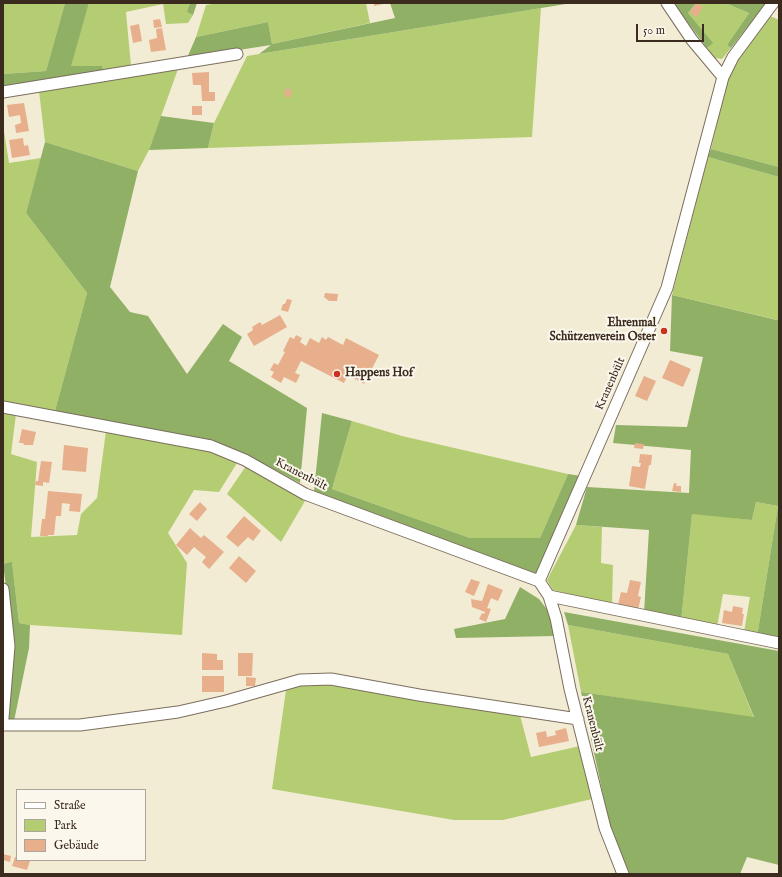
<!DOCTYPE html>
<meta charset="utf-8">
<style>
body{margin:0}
#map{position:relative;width:782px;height:877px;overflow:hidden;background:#f3ecd5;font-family:"IM FELL English",serif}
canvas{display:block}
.frame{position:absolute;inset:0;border:4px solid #3b2a1e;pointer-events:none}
.legend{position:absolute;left:16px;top:789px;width:130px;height:72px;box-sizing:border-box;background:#fbf7ec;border:1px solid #aea59a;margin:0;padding:5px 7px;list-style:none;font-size:12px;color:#3b2a1e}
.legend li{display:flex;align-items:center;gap:8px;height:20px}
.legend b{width:20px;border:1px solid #aea59a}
.scale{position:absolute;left:636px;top:24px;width:68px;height:18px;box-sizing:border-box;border:2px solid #3b2a1e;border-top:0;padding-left:5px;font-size:12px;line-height:14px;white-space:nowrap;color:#3b2a1e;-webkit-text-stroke:3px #fbf7ec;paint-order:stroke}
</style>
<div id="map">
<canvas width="782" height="877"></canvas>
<div class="frame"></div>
<ul class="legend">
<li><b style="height:5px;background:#fff"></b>Straße</li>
<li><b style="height:11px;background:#b4cd73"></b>Park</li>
<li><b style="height:11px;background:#e7af8c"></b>Gebäude</li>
</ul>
<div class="scale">50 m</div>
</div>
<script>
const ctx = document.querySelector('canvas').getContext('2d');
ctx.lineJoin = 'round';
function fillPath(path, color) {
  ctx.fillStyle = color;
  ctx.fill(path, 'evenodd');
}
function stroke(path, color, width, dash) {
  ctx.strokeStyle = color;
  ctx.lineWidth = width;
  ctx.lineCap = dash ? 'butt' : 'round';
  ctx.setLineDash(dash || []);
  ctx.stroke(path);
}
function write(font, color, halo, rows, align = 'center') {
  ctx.font = font + ' "IM FELL English",serif';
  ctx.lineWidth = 4;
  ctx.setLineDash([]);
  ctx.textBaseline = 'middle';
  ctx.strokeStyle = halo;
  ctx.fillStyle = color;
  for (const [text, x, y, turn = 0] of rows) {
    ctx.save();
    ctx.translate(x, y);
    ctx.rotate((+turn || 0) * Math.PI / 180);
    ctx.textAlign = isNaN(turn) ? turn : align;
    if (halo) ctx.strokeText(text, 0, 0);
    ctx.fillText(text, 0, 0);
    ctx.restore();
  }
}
fillPath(new Path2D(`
 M3,3H65L46,71L3,74Z
 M89,3H190L188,12L193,15L188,23L166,24L163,4L126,12L131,66L103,71L70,66Z
 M218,3H366L370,23L272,44L268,22L196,37L206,5Z
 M696,3H725L749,13L727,45L731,48L722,59L715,58L707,48L712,43L688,13Z
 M541,8L532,137L208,148L214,123L247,56Z
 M770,16L779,20V167L711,149L727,80L737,59Z
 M178,69L149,150L138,171L45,142L39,91Z
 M3,125L9,163L41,158L26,213L87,293L55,411L3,402Z
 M708,157L779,177V318L778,320L672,295Z
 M3,411L16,414L11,454L37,462L31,537L77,535L81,514L97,498L106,431L209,451L237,463L219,492L194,490L168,533L187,563L182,635L30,625L19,623L12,563L3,564Z
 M352,421L402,436L568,474L540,538H470L332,489Z
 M246,466L305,501L281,542L227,494Z
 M756,502L778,506L757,637L744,632L750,597L723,594L717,627L681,622L692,513L752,520Z
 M576,525L602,527L601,563L613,565L612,605L553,590L547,580Z
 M568,625L728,654L754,718L581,692Z
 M331,684L520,715L531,757L580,746L592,799L503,820H454L272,789L286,690L299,686Z`), '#b4cd73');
fillPath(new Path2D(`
 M65,3H89L71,66H102L103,71L3,88V74L46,71Z
 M190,3H197L193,15L187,12Z
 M390,3H572L259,54L271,45L187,58L196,37L268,22L272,44L395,18Z
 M673,3H696L688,13L713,43L707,48Z
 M725,3H766L731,48L727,45L749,13Z
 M161,116L214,123L208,148L149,150Z
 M45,142L138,171L110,287L130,312L148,316L187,374L223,324L242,337L229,361L307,408L300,483L249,456L55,411L87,293L26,213Z
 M711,149L779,167V177L708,157Z
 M672,295L777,320L779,318V641L757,637L778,506L756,502L752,520L692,514L681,622L644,613L649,530L576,525L587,487L689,493L691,450L613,443L616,425L687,427L703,357L670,351Z
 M322,413L352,421L332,489L470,538H540L568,474L581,476L536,575L314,491Z
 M12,562L19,623L30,625L29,648L14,721H7L12,632L3,564Z
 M520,587L539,599L549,612L555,636L456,638L454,629L505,619Z
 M564,612L779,651V865L747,857L740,874H628L610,827L581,692L754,717L728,654L568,625Z`), '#8fb065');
fillPath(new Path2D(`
 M374,3H383V4L374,6Z
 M696,3L703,7L697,17L690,13Z
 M160,19L162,27L154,28L153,20Z
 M139,24L142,41L133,43L130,26Z
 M162,28L166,50L151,52L149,40L157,38L156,29Z
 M209,72V92H215V101H202L201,85H193L192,73Z
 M285,89H291V97H285Z
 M24,103L29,131L16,133L15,125L21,123L20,115L9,117L7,105Z
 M192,106H202V115H192Z
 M23,138L24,146L28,145L30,155L12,158L9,140Z
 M325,293L338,294L337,301H329L324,297Z
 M287,299L292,300L288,312L281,310L283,304H285Z
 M280,315L287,327L254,346L247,334L253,330L252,327L260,322L262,325Z
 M296,335L302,338L300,342L306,346L310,338L319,343L322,337L326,340L328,337L343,345L346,338L379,355L364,384L348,375L344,383L301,361L295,373L300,375L296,383L284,377L281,383L271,377L274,372L270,370L274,363L278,365L285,352L283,351L290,337L294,339Z
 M670,360L691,369L683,387L662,378Z
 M644,376L656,381L647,401L635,396Z
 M22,429L36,432L33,445H24L23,443H19Z
 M635,443L644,444L643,449L634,448Z
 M64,445L88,448L86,472L62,470Z
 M640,454L652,455L651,465H649L645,489L629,486L632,466L640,467L641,463H639Z
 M41,461L52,462L49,483L43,482V486L35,485L36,481H38Z
 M674,483L677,484L676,486H681V492L672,491Z
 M48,491L82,494L80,512L69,511L70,504L62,503L61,516H56L54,535H48V536H40L42,519H45Z
 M200,502L207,509L197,521L189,514Z
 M244,516L261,531L253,541L248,537L238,547L226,537Z
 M190,528L201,538L204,535L224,552L209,569L202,562L206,557L194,547L187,555L176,545Z
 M239,556L256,571L246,583L229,568Z
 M471,579L480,582L474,596L465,592Z
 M630,580L641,582L638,596L641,597L638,610L618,605L621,592L627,593Z
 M488,584L503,590L498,601L491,598L487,608L491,609L486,622L479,619L482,613L484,614L485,612L472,607L471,599L482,601Z
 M733,606L743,608L742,614H744L742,626L722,623L724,610L732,612Z
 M202,653L217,654V660H223V670H202Z
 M238,653H253L252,676H238Z
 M202,676H224V692H202Z
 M246,677L256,678L255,686H246Z
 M566,728L569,741L539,747L536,733L546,731L547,737L556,735L555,731Z
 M3,854L11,856L10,862L3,860Z
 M15,857H17V860L30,861L27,870L12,866Z`), '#e7af8c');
const street = new Path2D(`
 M667,3L692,40L723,77
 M3,92L237,54
 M3,407L211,446L245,460L305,494L539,581L549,596L556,618L570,689L605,828L623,874
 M539,581L667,288L723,77L733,57L773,3
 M3,589L9,646L3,718
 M549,596L779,643
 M3,725H80L178,712L226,701L300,680L331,679L419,695L578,719`);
stroke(street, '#7b6e5e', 13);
stroke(street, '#fff', 11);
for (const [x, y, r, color] of [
 [664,331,4,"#c8321e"],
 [337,374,4,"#c8321e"]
]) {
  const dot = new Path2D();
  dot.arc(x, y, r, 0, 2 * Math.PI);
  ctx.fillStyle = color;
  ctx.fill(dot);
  stroke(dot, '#fbf7ec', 1.5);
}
write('bold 12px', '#3b2a1e', '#fbf7ec', [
 ["Ehrenmal",656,324],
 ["Schützenverein Oster",656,338],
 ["Happens Hof",345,374,"left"]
], 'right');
write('12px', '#3b2a1e', '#fbf7ec', [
 ["Kranenbült",611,384,-66],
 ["Kranenbült",301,475,27],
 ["Kranenbült",592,724,76]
]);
</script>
